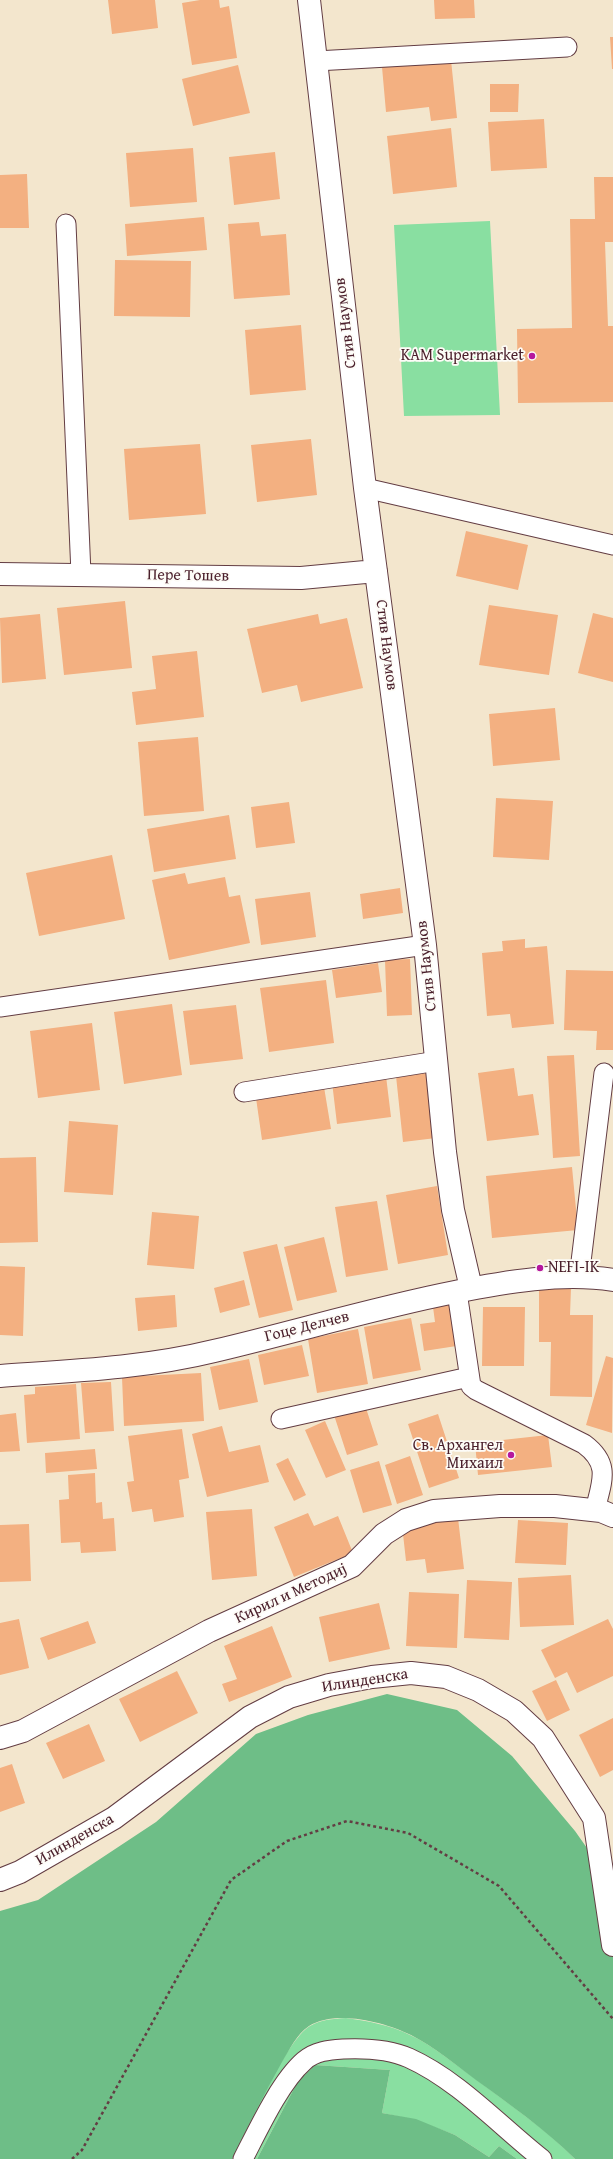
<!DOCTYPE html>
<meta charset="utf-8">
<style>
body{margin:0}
canvas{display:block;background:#f3e6cd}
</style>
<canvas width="613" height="2159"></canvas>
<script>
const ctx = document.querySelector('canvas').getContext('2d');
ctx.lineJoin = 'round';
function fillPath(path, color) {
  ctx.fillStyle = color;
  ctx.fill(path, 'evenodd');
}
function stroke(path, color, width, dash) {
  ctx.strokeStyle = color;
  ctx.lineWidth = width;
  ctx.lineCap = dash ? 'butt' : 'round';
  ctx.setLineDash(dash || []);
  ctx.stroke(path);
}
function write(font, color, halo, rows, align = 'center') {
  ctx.font = font + ' "Gentium Book Plus",serif';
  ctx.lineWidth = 3.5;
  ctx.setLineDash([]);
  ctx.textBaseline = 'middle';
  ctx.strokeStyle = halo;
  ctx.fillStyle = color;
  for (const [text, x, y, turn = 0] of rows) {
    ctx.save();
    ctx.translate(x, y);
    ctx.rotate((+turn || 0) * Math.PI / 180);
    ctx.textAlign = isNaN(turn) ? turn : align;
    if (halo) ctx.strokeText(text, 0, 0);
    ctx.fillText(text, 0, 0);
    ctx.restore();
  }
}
fillPath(new Path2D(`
 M490,221L500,415L404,416L394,225Z
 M346,2018C368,2021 390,2025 410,2035C432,2045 453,2063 473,2077C507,2103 545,2128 575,2159H517L499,2146L489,2157L455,2135L416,2120L382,2113L390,2070L315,2065L298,2081L257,2159H232C246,2131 286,2040 310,2026C322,2019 333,2019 346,2018Z`), '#89dfa1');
fillPath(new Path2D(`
 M387,1694L457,1710L512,1756L575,1831L613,1885V2159H575C545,2129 509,2104 476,2080C455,2064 434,2047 411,2035C385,2022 335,2009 309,2026C296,2035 290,2049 282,2062C264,2094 248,2126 232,2159H0V1911L38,1900L156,1822L256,1734L308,1715Z
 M315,2065L390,2070L382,2113L416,2119L455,2135L489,2157L499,2146L517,2159H257L298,2081Z`), '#6ebe87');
fillPath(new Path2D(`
 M108,0H155L158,28L112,34Z
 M200,0H219L220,8L229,6L237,58L192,65L182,3Z
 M434,0H474L475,18L435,19Z
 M610,37H613V69H612Z
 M451,60L457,118L431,121L429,107L386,112L382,67Z
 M238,65L250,113L193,126L182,79Z
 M490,84H519L518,112H490Z
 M544,119L547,168L491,171L488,122Z
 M451,128L457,187L393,194L387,136Z
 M193,148L197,202L130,207L126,153Z
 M275,152L280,199L234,205L229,157Z
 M27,174L29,228H0V175Z
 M594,177H613V242H605L608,326H613V402L518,403L517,329L572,328L570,219H595Z
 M204,217L207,250L127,256L125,224Z
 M259,222L261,236L286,234L290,295L234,299L228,224Z
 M115,260L191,261L190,317L114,316Z
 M301,325L306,390L250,395L245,330Z
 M311,439L317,495L257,502L251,445Z
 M200,444L206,514L129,520L124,449Z
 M466,531L528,545L518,590L456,576Z
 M125,601L132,668L64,675L57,608Z
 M489,605L558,615L549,675L479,665Z
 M593,613L613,618V682L578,673Z
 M40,614L46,679L2,683L0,618Z
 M318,614L320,624L347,618L363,688L301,702L297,685L262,693L247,629Z
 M197,651L204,717L136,725L132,692L156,689L152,656Z
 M555,708L560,760L493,766L489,714Z
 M198,737L204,811L144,816L138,742Z
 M496,798L553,801L549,860L493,857Z
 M289,802L295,843L256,848L251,807Z
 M229,815L236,859L154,872L147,829Z
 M112,855L125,919L39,936L26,873Z
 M185,873L188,884L225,877L229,897L240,895L250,943L169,960L152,880Z
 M400,888L403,913L363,919L360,894Z
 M310,892L316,937L261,945L255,899Z
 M525,939V948L547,946L554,1024L512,1028L510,1014L487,1016L482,953L503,951L502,941Z
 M410,959L412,1015L387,1016L385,960Z
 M378,963L382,992L336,998L332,970Z
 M566,970L613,971V1050H596L597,1031L564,1030Z
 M326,980L334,1043L269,1052L260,988Z
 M172,1004L182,1075L124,1084L114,1012Z
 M236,1005L243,1059L190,1065L183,1011Z
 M92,1023L100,1090L38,1098L30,1031Z
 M574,1055L580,1156L553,1158L547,1056Z
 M514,1068L518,1096L533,1094L539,1135L487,1141L478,1073Z
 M429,1073L436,1138L403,1142L396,1076Z
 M386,1076L391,1117L337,1124L332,1082Z
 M324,1087L331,1129L262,1140L256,1098Z
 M69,1121L118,1125L113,1195L64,1192Z
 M36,1157L38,1242L0,1243V1158Z
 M572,1167L578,1230L492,1238L486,1176Z
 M437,1186L448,1255L398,1264L386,1195Z
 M377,1201L388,1270L346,1277L335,1207Z
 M152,1212L199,1216L194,1269L147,1265Z
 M324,1237L337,1292L297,1301L284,1247Z
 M277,1244L293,1310L259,1318L243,1252Z
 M0,1266L25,1267L23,1336L0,1335Z
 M244,1280L250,1305L220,1313L214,1288Z
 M539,1288H571L570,1315H593L592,1397L550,1396L551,1342H539Z
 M175,1295L177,1327L138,1331L135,1298Z
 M457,1304L463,1345L424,1351L420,1324L435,1322L433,1307Z
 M483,1307H525L524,1366H482Z
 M411,1318L421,1370L373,1379L364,1327Z
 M358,1329L368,1384L317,1393L308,1339Z
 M302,1345L309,1376L264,1385L258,1355Z
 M606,1356L613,1358L612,1433L586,1425Z
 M249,1359L258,1402L219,1410L210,1367Z
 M201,1373L204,1421L124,1426L122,1377Z
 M111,1382L114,1431L85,1433L81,1383Z
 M76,1384L80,1439L27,1443L24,1395L35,1394V1387Z
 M365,1405L378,1445L347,1455L334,1415Z
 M16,1413L20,1451L0,1452V1415Z
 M438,1414L459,1478L429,1488L408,1424Z
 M325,1421L346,1470L326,1478L305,1430Z
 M222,1426L229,1452L260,1445L269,1482L207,1497L192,1434Z
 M182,1429L189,1478L179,1480L184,1517L154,1522L152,1509L132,1512L127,1482L134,1481L128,1436Z
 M548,1435L552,1467L478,1475L475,1443Z
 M95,1449L97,1469L46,1473L45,1453Z
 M410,1456L423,1495L397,1504L385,1465Z
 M288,1458L306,1495L294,1501L276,1464Z
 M379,1461L392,1505L363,1513L350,1470Z
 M95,1473L96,1503L102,1502L103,1519L114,1518L116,1551L81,1553L80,1542L61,1543L59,1500L69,1499L68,1475Z
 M252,1509L257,1576L212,1580L206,1512Z
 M308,1513L314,1526L338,1516L353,1553L294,1577L274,1527Z
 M458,1518L464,1569L427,1573L425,1559L406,1561L402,1525Z
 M518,1520L568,1523L566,1565L515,1563Z
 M29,1524L31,1581L0,1582V1525Z
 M571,1575L574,1625L520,1627L518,1578Z
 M467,1580L512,1582L509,1640L464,1638Z
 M409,1592L459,1594L457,1648L406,1646Z
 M379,1603L390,1649L329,1662L319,1617Z
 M19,1619L29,1668L0,1675V1623Z
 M608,1619L613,1629V1676L577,1693L567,1672L555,1678L541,1650Z
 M88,1621L96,1643L48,1660L40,1638Z
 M272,1626L292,1677L229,1702L222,1684L237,1679L224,1646Z
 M177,1671L198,1713L140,1742L119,1699Z
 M556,1680L570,1710L547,1721L532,1691Z
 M613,1718V1770L600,1777L579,1735Z
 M89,1724L105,1761L63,1779L46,1743Z
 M12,1764L25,1803L0,1812V1768Z`), '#f3b081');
const lane = new Path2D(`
 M316,61L567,47
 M66,224L81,574
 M365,488L613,545
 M0,1007L425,945
 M244,1092L437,1061
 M579,1278L604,1073
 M457,1292L471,1386L476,1390L584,1444C611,1464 602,1481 595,1510
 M281,1419L469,1377
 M243,2159C258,2130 280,2082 304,2061C315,2051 329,2050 343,2049C365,2048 389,2049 409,2058C458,2080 500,2126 542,2159`);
const street = new Path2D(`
 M309,0L365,488L425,945L445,1152L453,1210L471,1288
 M0,574L301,578L376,571
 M0,1376C71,1371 145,1368 214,1351C295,1332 374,1308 455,1292C504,1282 563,1272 613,1280
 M0,1738L23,1731L209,1631L352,1566L384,1534L406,1520L434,1511L500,1506H555L601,1511L613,1516
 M0,1880L20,1872L114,1818L250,1717L289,1697L329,1685L372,1677L411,1673L446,1677L478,1690L514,1711L543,1738L594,1818L613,1945`);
stroke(lane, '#633d43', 21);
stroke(street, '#633d43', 24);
stroke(new Path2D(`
 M72,2159L82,2150L231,1880L287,1841L347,1821L408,1833L499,1886L613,2019`), '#633d43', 2.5, [3, 3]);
stroke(lane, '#fff', 19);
stroke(street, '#fff', 22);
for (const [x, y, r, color] of [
 [532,356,4,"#b5179e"],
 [540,1268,4,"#b5179e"],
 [511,1455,4,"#b5179e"]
]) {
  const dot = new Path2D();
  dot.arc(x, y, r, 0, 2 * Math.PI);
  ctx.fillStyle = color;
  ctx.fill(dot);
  stroke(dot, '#fdfcf7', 1.5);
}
write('16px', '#4a1f2b', '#fdfcf7', [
 ["Стив Наумов",346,323,-97],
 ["Пере Тошев",188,576,1],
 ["Стив Наумов",386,645,83],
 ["Стив Наумов",427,966,-96],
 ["Гоце Делчев",307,1327,-14],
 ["Кирил и Методиј",291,1594,-25],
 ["Илинденска",365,1681,-9],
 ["Илинденска",75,1840,-30]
]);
write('16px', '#4a1f2b', '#fdfcf7', [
 ["KAM Supermarket",524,356],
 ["NEFI-IK",548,1268,"left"],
 ["Св. Архангел",503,1446],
 ["Михаил",503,1464]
], 'right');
</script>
